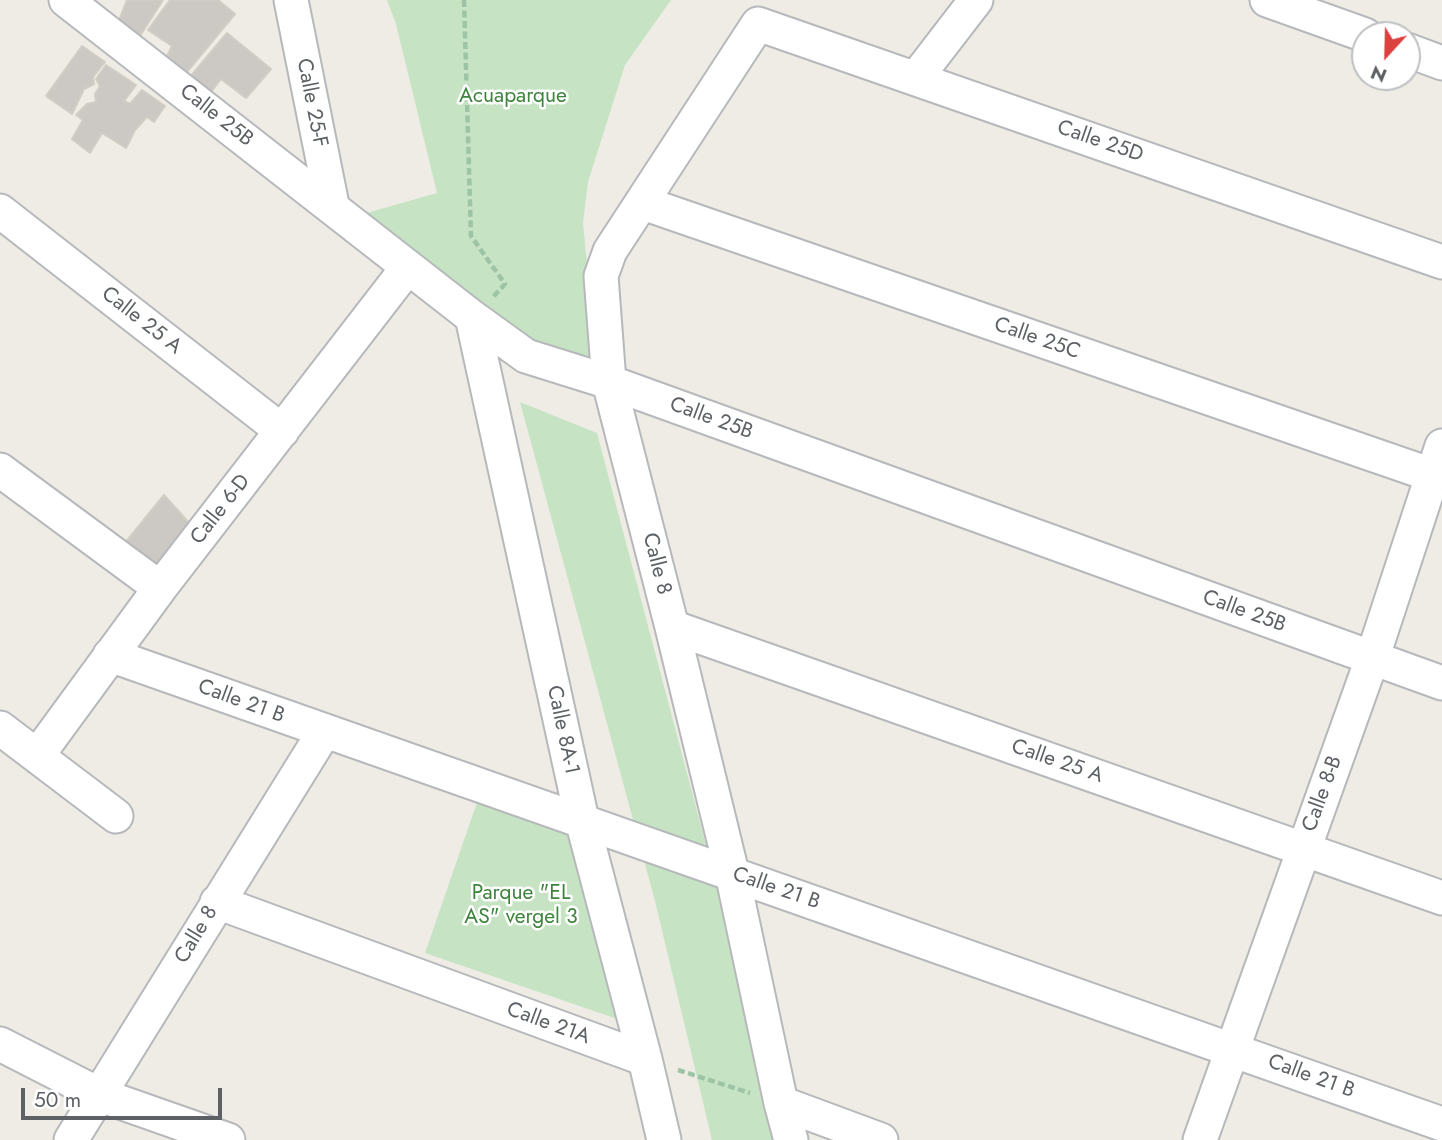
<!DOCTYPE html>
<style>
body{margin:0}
#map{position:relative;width:1442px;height:1140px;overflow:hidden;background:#eeece5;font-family:Jost,sans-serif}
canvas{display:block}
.north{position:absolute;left:1351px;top:21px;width:70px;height:70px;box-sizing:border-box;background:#fff;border:2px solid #bec0c1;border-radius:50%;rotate:202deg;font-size:19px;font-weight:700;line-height:28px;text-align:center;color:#5d6165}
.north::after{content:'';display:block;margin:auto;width:24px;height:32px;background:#db413f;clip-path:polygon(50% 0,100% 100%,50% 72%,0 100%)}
.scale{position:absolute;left:21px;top:1088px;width:201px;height:32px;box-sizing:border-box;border:4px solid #5d6165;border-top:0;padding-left:9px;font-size:21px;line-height:24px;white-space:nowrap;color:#5d6165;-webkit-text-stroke:5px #fff;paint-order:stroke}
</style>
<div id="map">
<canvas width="1442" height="1140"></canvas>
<div class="north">N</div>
<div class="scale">50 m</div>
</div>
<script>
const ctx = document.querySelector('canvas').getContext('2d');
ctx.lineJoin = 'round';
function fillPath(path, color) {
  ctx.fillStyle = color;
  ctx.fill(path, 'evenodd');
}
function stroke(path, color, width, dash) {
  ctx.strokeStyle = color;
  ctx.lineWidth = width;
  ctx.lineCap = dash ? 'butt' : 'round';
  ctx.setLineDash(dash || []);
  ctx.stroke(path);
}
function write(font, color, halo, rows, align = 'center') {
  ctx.font = font + ' Jost,sans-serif';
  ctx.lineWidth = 5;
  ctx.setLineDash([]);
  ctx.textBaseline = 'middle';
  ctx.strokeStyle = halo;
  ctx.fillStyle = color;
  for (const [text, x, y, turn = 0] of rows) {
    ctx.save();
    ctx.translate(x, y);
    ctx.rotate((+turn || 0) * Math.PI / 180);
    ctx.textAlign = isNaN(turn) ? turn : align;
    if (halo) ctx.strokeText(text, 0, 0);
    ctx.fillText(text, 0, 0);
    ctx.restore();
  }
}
fillPath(new Path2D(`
 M387,0H671L625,65L588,182L583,223L597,368L532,349L485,305L363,214L437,193L396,24Z
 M520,402L597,433L784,1140H712L655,901Z
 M482,788L577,821L626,1022L425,953Z`), '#c6e4c4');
const building = new Path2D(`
 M127,0H163L138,39L118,23Z
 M170,0H218L235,14L186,73L166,58L172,46L148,30Z
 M227,33L271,69L246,98L221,79L211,92L190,77Z
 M82,46L105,62L93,77L94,84L84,89L72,114L46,96Z
 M106,65L136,85L124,101L130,104L142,90L165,106L154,122L147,117L135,130L126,148L102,133L90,153L72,139L83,120L76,115L87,104L96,102L95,94L100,86L96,79Z
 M164,495L190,524L156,568L125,543Z`);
fillPath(building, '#ccc9c4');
stroke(building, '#d2cdc4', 2);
const street = new Path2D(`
 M66,0L472,317L526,356L609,382L1442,683
 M291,0L332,205
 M1267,0L1365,35
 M1407,50L1442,63
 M916,78L976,0
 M643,203L1432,475
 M0,211L282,431
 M472,317L582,820L645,1059L664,1140
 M0,470L160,588
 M672,627L1442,898
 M110,655L1442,1124
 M0,728L116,816
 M37,756L160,588L408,267
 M217,902L645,1059
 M0,1044L100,1095L228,1140
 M781,1103L881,1140
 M71,1140L324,732
 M791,1140L781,1103L732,873L672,627L609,382L601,276L610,251L758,24L1442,262
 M1200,1140L1372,659L1442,446`);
stroke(street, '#b6b8bb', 37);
stroke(new Path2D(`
 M464,0L471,236L505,284L493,297
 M678,1070L750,1093`), '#9ec4a6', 4.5, [7, 3.5]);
stroke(street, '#fff', 33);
write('21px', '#3e843d', '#fff', [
 ["Acuaparque",513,97],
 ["Parque \"EL",521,894],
 ["AS\" vergel 3",521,918]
]);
write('21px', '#5d6165', '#fff', [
 ["Calle 25-F",311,103,79],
 ["Calle 25B",216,116,38],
 ["Calle 25D",1100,142,19],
 ["Calle 25 A",141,321,38],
 ["Calle 25C",1037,339,19],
 ["Calle 25B",711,419,20],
 ["Calle 6-D",221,510,-52],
 ["Calle 8",656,564,76],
 ["Calle 25B",1244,612,20],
 ["Calle 21 B",241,702,20],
 ["Calle 8A-1",562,730,78],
 ["Calle 25 A",1057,762,19],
 ["Calle 8-B",1323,794,-70],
 ["Calle 21 B",776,889,19],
 ["Calle 8",197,935,-59],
 ["Calle 21A",548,1024,20],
 ["Calle 21 B",1311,1077,20]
]);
</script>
